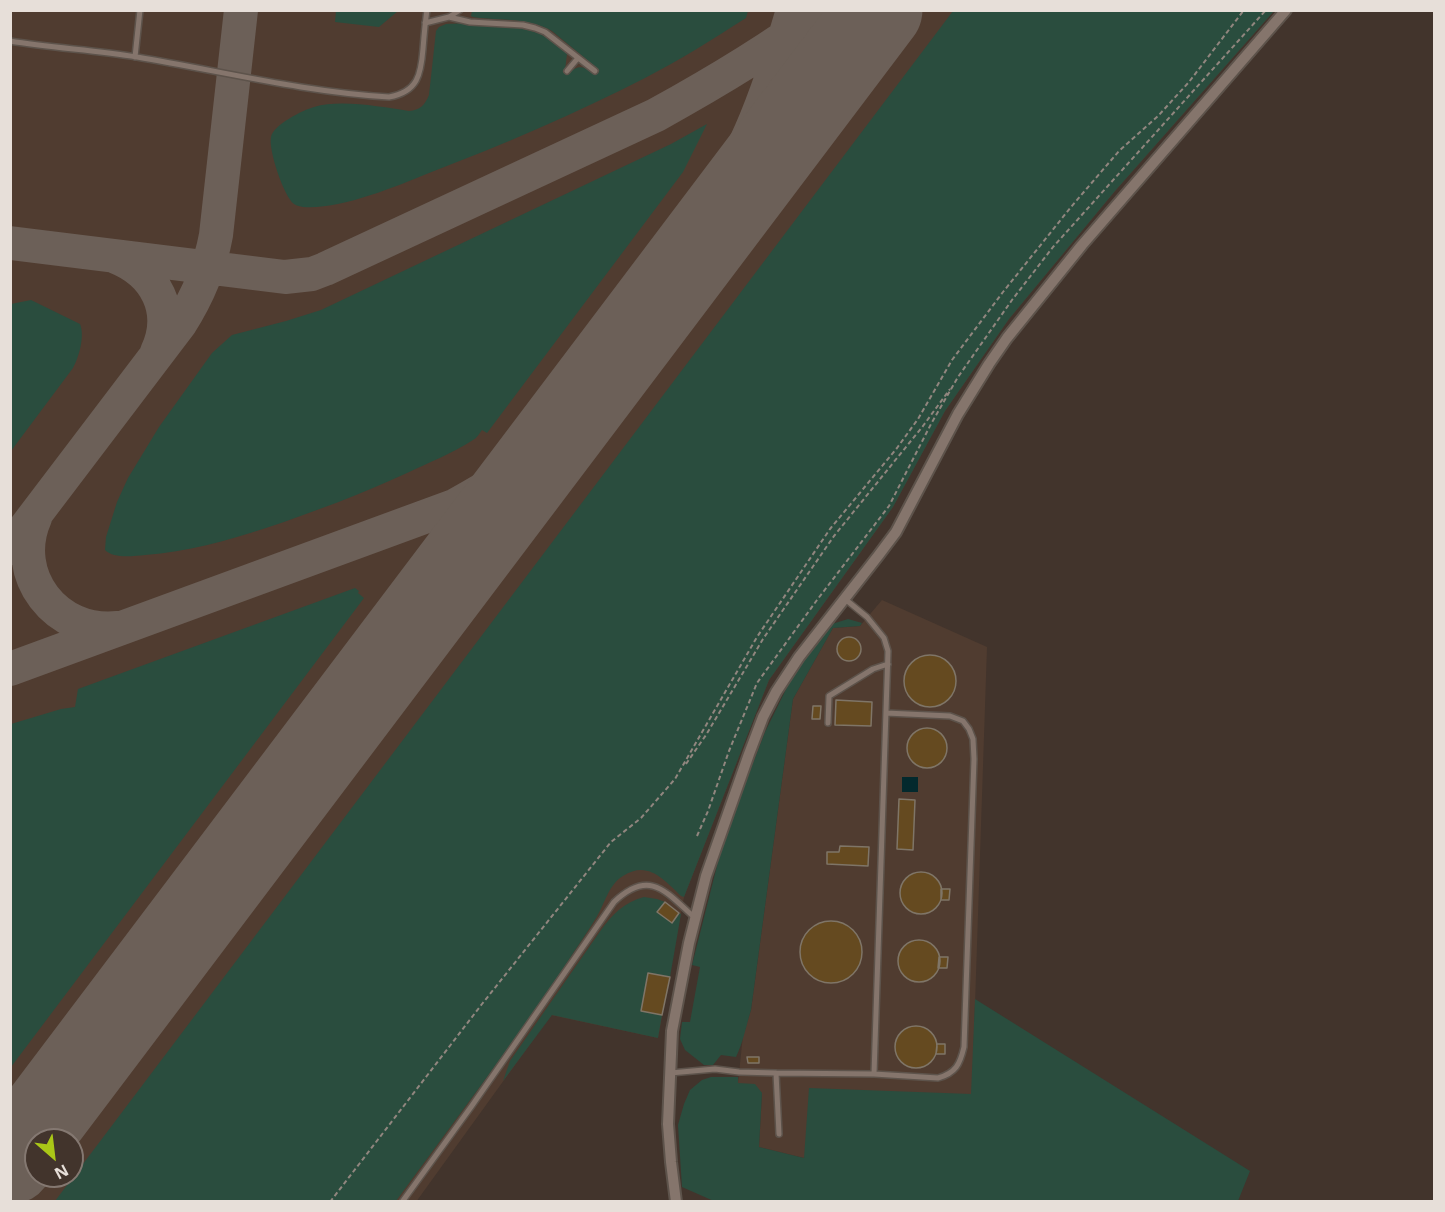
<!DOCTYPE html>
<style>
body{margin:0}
#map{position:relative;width:1445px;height:1212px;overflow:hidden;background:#42342c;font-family:"Noto Sans",sans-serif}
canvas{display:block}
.frame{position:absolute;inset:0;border:12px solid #e7dfd9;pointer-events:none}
.north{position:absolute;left:24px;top:1128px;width:60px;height:60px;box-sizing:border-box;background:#42342c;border:2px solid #847871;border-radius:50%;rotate:152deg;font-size:16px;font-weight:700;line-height:24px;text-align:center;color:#e7dfd9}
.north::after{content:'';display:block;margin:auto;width:21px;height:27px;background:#aac717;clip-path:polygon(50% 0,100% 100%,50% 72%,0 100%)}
</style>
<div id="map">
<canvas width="1445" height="1212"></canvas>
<div class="frame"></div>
<div class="north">N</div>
</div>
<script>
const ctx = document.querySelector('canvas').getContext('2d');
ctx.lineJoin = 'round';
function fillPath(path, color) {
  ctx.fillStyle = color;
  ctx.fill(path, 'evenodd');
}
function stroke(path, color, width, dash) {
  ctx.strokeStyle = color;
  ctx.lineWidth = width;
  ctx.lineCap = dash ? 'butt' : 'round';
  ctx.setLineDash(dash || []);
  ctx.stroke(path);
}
fillPath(new Path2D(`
 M10,11H1274L1115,191L1009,319L945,411L893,507L769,680L684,897L658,1038L551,1015L416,1202L11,1201ZM36,1140H72V1176H36Z
 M882,600L987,647L972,1094L804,1158L759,1147L762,1093L738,1083L743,1035L751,1010L793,699L833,628L860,626Z`), '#503c30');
fillPath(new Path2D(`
 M336,11V10L398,11L379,27L335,22Z
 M472,11H748L746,18C713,39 680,60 645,78C575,114 502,145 429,173C395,187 339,210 303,207C300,206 297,206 294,204C284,197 268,149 271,137C273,125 303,110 314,107C341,99 381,107 409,111C420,110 425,105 429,95L436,31L439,27L446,24C468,22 521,25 540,34C550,39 560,46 567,54L565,70L568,73C580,65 581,66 594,73L597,68L552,31C527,17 500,21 473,17L471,16Z
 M953,11H1274L1115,191L1009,319L945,411L893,507L769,680L684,897L681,896C664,880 648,860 623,876C608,885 605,904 596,918C587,933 576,948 566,964C512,1045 453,1123 396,1201H55Z
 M707,124L683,172L487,433L482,430C479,434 477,438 473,440C453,453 428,463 407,473C361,494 314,512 266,528C226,541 187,552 145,555C133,556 114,559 105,550L106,537L117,502L128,478L159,427L212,353L232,335L286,321L321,310L671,144Z
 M31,300L80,324C85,336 79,357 73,368L11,451V304Z
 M355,588L359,591L358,593L364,598L11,1067V724L61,709L75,707L78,689Z
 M848,619L862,623L860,626L833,628L793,699L751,1010C746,1026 743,1043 736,1057L721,1055L713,1065H704L685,1050L680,1039L682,1022H690L700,967L692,965L724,838L765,732L796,669L832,624Z
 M644,897L657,899L665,902L658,912L672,922L679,913L681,914L670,977L648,973L641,1011L662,1015L658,1038L552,1015L503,1081L510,1061L601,930C612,915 624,902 644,897Z
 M975,999L1250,1171L1238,1201L716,1202L682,1187L678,1125L684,1104L690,1090L702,1080L711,1077H738V1083L755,1084L762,1093L759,1147L804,1158L809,1088L971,1094Z`), '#2a4d3e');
fillPath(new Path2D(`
 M902,777H918V792H902Z`), '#03292d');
stroke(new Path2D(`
 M10,243L285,277L312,274L325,269L656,115C714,83 770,50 823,10
 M116,257C156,273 176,311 157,352
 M35,518C10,575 56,635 118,628
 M10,548L180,324C198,296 210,268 216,235L241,10
 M10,669L454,506C479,492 504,478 527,459C563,429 591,391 619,353C670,283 717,210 751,131C768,92 781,51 793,10`), '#6c6058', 34);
stroke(new Path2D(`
 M10,1161L879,10`), '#6c6058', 87);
const building = new Path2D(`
 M837 649a12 12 0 1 1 24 0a12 12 0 1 1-24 0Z
 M904 681a26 26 0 1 1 52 0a26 26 0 1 1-52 0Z
 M836,700L872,702L871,726L835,725Z
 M813,706H821L820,719H812Z
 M907 748a20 20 0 1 1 40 0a20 20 0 1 1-40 0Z
 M899,799L915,800L913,850L897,849Z
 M840,846L869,847L868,866L827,864V852H839Z
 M900 893a21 21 0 1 1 42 0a21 21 0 1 1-42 0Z
 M941,889H950L949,900H941Z
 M665,902L679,913L672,923L657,912Z
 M800 952a31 31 0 1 1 62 0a31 31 0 1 1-62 0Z
 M898 961a21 21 0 1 1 42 0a21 21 0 1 1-42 0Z
 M939,957H948L947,968H938Z
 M648,973L670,977L662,1015L641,1011Z
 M895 1047a21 21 0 1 1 42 0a21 21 0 1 1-42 0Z
 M937,1044H945V1054H936Z
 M747,1057H759V1063H748Z`);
fillPath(building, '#654a20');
stroke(building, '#7f7567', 1.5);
const lane = new Path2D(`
 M449,17L470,22L523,25L535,28L545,32L595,71
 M425,23L449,17L460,10
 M10,41C52,48 95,50 137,57C221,71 304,92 389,97C418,92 421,74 423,49C424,36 425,23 427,10
 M135,57L140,10
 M567,71L578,58
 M828,723L829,696L873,669L888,664
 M670,1073L715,1069L739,1072L776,1073L874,1074L888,651L884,638L867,617L845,599
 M776,1073L779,1134
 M874,1074L938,1078C956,1073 960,1064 964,1047L974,759L973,739L969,729L963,721L950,716L886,713
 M402,1202L471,1107L614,902C650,868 666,892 695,918`);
const street = new Path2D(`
 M676,1202L671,1162L668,1124L672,1031L689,943L706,876L749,754L763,717L776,692L799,657L878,556L896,532L958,414L989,364L1007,338L1082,245L1286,10`);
stroke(lane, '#5d534b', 8);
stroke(street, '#5d534b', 14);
stroke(new Path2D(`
 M686,764L706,735L763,639L834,536L923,426L950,389
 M697,836L708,811L729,751L757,683L817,600L889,506L931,424L958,377L1012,300L1053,247L1266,10
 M330,1202L482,1004L611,842L641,818L675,779L757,637L830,529L897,448L918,419L952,360L1003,292L1071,207L1119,151L1158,116L1189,82L1244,10`), '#91867f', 2, [4.5, 3]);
stroke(lane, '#85756c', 5);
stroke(street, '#85756c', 10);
</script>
